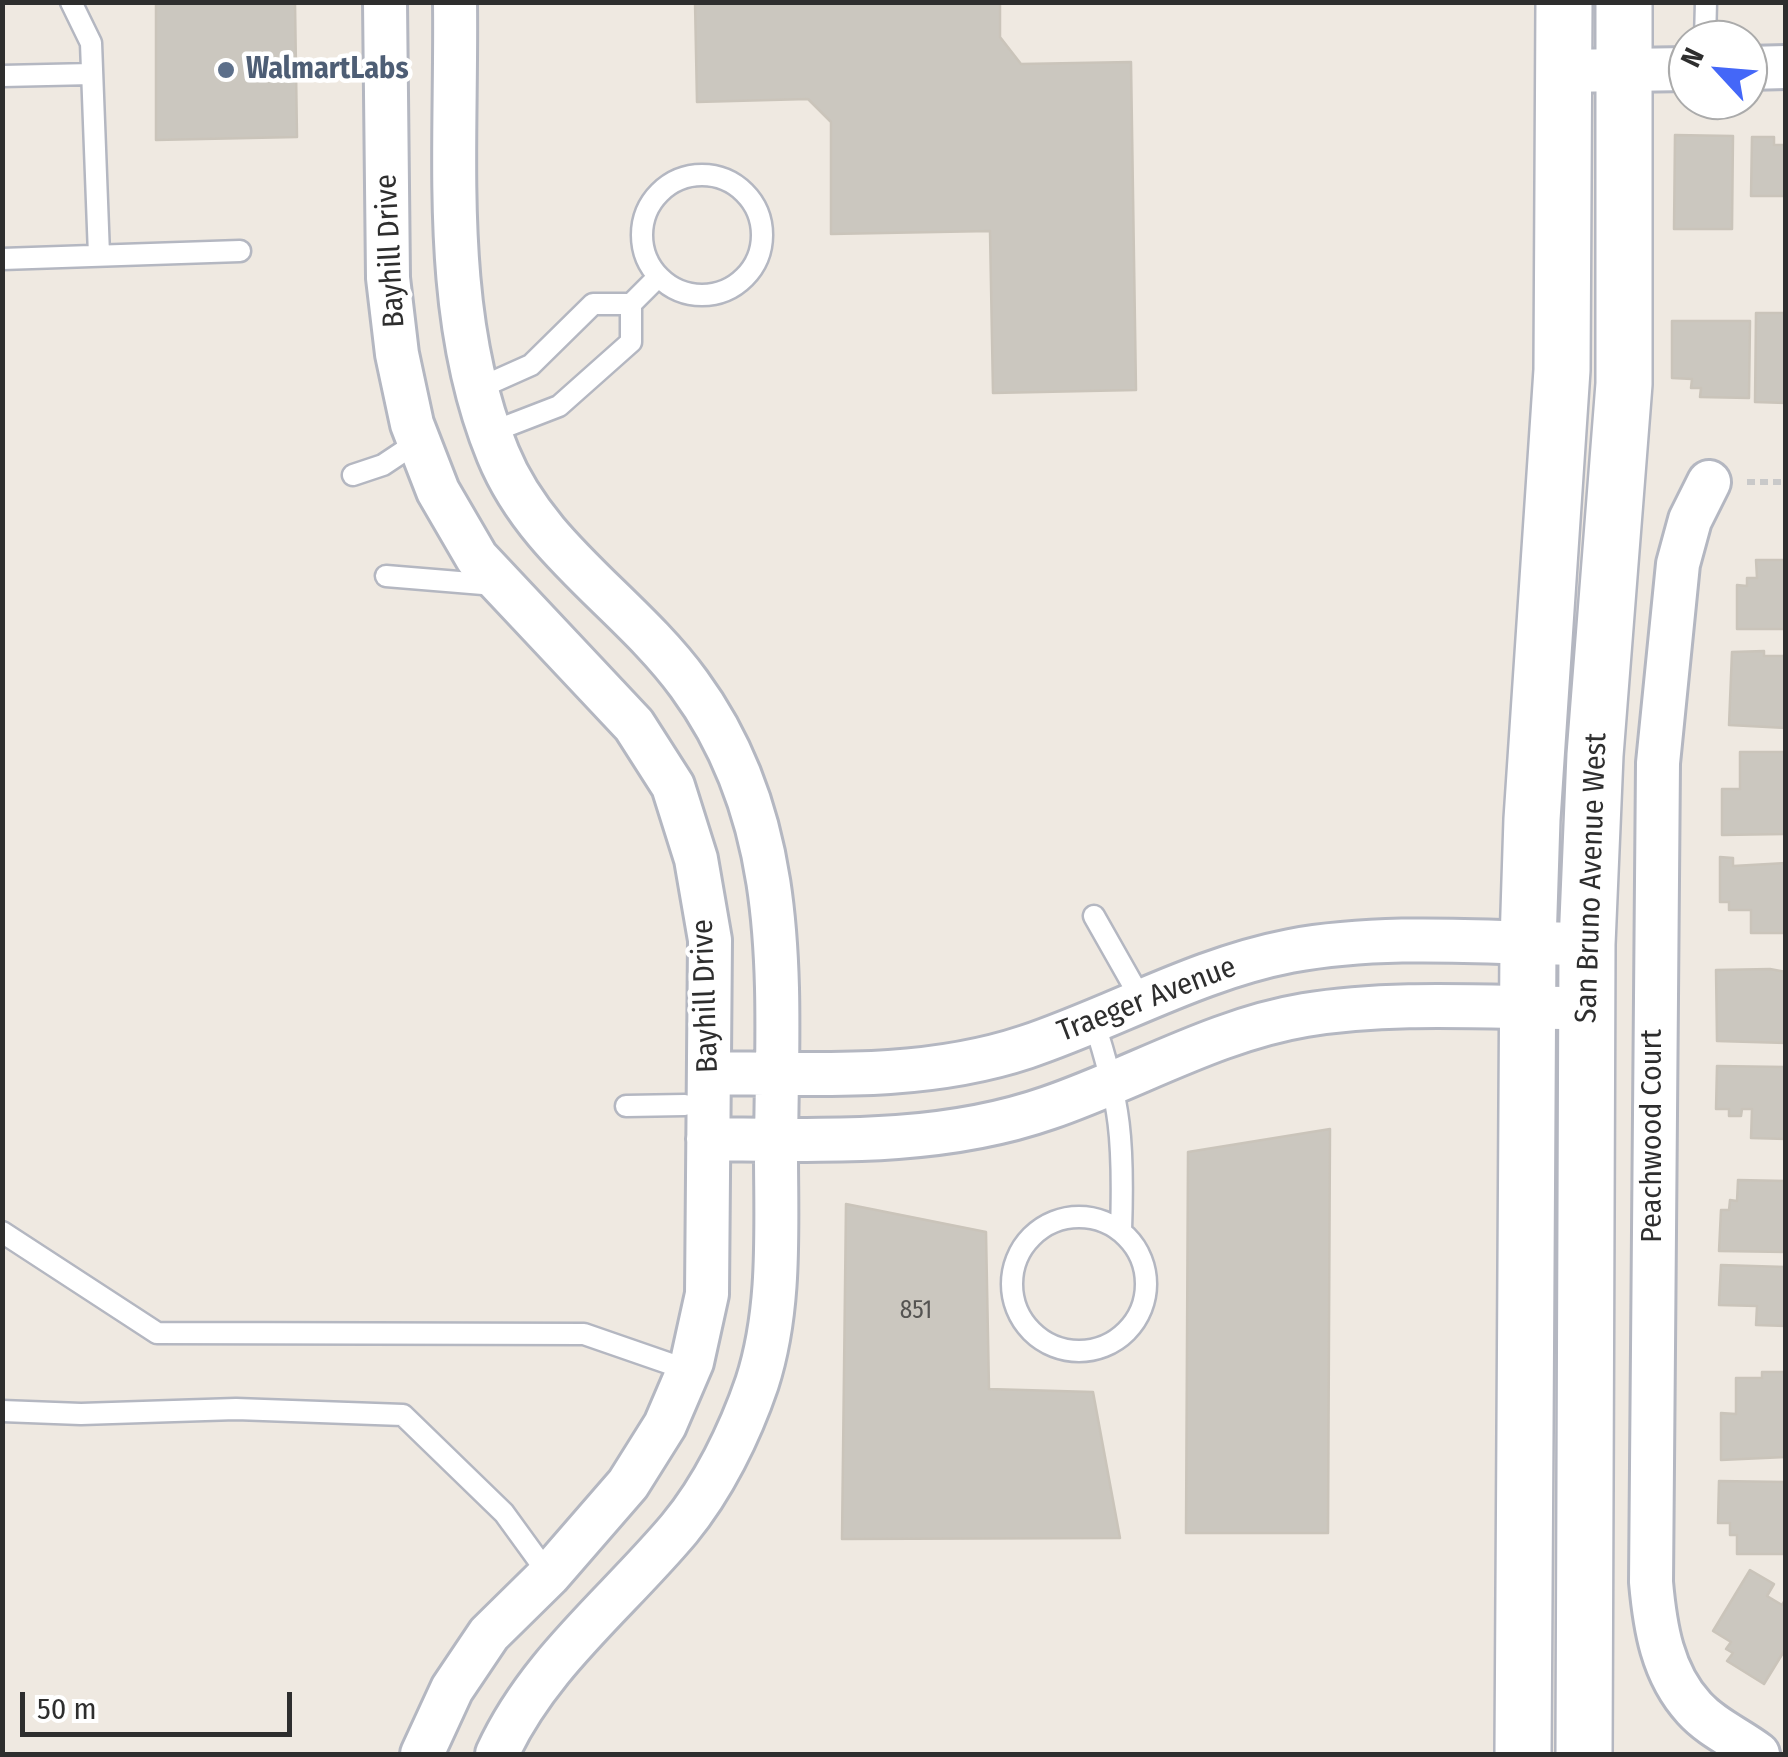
<!DOCTYPE html>
<style>
body{margin:0}
#map{position:relative;width:1788px;height:1757px;overflow:hidden;background:#efe9e1;font-family:"Fira Sans Condensed",sans-serif}
canvas{display:block}
.frame{position:absolute;inset:0;border:5px solid #2e2e2e;pointer-events:none}
.north{position:absolute;left:1668px;top:20px;width:100px;height:100px;box-sizing:border-box;background:#fff;border:2px solid #ababab;border-radius:50%;rotate:296deg;font-size:28px;font-weight:700;line-height:40px;text-align:center;color:#2e2e2e}
.north::after{content:'';display:block;margin:auto;width:35px;height:45px;background:#4467f8;clip-path:polygon(50% 0,100% 100%,50% 72%,0 100%)}
.scale{position:absolute;left:20px;top:1692px;width:272px;height:45px;box-sizing:border-box;border:5px solid #2e2e2e;border-top:0;padding-left:12px;font-size:30px;line-height:35px;white-space:nowrap;color:#2e2e2e;-webkit-text-stroke:8px #fff;paint-order:stroke}
</style>
<div id="map">
<canvas width="1788" height="1757"></canvas>
<div class="frame"></div>
<div class="north">N</div>
<div class="scale">50 m</div>
</div>
<script>
const ctx = document.querySelector('canvas').getContext('2d');
ctx.lineJoin = 'round';
function fillPath(path, color) {
  ctx.fillStyle = color;
  ctx.fill(path, 'evenodd');
}
function stroke(path, color, width, dash) {
  ctx.strokeStyle = color;
  ctx.lineWidth = width;
  ctx.lineCap = dash ? 'butt' : 'round';
  ctx.setLineDash(dash || []);
  ctx.stroke(path);
}
function write(font, color, halo, rows, align = 'center') {
  ctx.font = font + ' "Fira Sans Condensed",sans-serif';
  ctx.lineWidth = 9;
  ctx.setLineDash([]);
  ctx.textBaseline = 'middle';
  ctx.strokeStyle = halo;
  ctx.fillStyle = color;
  for (const [text, x, y, turn = 0] of rows) {
    ctx.save();
    ctx.translate(x, y);
    ctx.rotate((+turn || 0) * Math.PI / 180);
    ctx.textAlign = isNaN(turn) ? turn : align;
    if (halo) ctx.strokeText(text, 0, 0);
    ctx.fillText(text, 0, 0);
    ctx.restore();
  }
}
const building = new Path2D(`
 M156,2H295L297,137L156,140Z
 M695,2H1000V37L1021,64L1131,62L1136,390L993,393L990,231L831,234V122L808,99L697,102Z
 M1675,135L1733,136L1732,229H1674Z
 M1752,137H1774V145H1786V196H1751Z
 M1756,313H1786V403L1755,402Z
 M1672,321H1750L1749,398L1700,397L1701,388H1691L1692,379L1672,378Z
 M1756,560H1786V629H1737V585L1747,586V578H1757Z
 M1764,651V656H1786V728L1729,725L1732,652Z
 M1740,752H1786V834L1722,835V789H1740Z
 M1720,857L1733,858V866L1786,863V933H1751V910H1729V902H1720Z
 M1770,969L1786,972V1043L1717,1041L1716,970Z
 M1717,1066L1786,1067V1139L1751,1138L1752,1109H1742L1741,1116H1729V1109H1716Z
 M1330,1129L1328,1533H1186L1188,1152Z
 M1738,1180L1786,1181V1252L1719,1251L1721,1210H1729L1730,1200L1737,1201Z
 M846,1204L986,1232L989,1389L1093,1392L1120,1538L842,1539Z
 M1721,1265L1786,1267V1326L1756,1325L1757,1306L1719,1305Z
 M1762,1372H1786V1457L1721,1460V1413L1736,1414V1378H1762Z
 M1719,1481L1786,1482V1554H1737V1535H1730V1523H1718Z
 M1750,1570L1774,1584L1767,1596L1782,1605L1786,1598V1648L1764,1684L1727,1661L1733,1653L1726,1649L1731,1642L1713,1631Z`);
fillPath(building, '#cbc7bf');
stroke(building, '#cac4ba', 2.5);
const lane = new Path2D(`
 M71,2L91,43L99,255
 M1705,40L1706,2
 M2,76L92,74
 M642 235a60 60 0 1 1 120 0a60 60 0 1 1-120 0Z
 M2,259L240,251
 M475,390L531,365L593,304H631
 M489,433L559,406L631,342V304L658,277
 M353,475L383,465L419,441
 M386,576L495,585
 M1094,916L1141,999
 M1093,1019C1121,1103 1124,1143 1121,1231
 M626,1106L685,1105
 M1012 1284a67 67 0 1 1 134 0a67 67 0 1 1-134 0Z
 M2,1232L157,1333L584,1334L688,1370
 M2,1411L81,1414L236,1409L403,1415L504,1513L549,1575`);
const street = new Path2D(`
 M385,2L388,278L397,354L412,424L438,491L477,558L634,725L673,786L696,859L710,940L707,1294L692,1362L665,1425L628,1484L549,1575L489,1634L452,1689L422,1754
 M455,2C457,153 440,313 498,454C537,550 630,603 689,684C793,825 777,986 776,1152C776,1229 781,1309 757,1383C740,1433 713,1488 679,1529C616,1604 538,1664 497,1754
 M1748,68L1786,67
 M1563,71L1688,69
 M1709,482L1690,520L1678,564L1658,763L1651,1582C1655,1627 1662,1673 1694,1708C1712,1728 1737,1738 1758,1754
 M709,1073C815,1074 924,1081 1026,1047C1115,1017 1197,969 1290,951C1387,933 1489,943 1587,944
 M708,1139C822,1140 939,1146 1048,1108C1133,1079 1215,1030 1305,1015C1397,1000 1493,1008 1586,1008`);
const secondary = new Path2D(`
 M1523,1754L1528,943L1532,819L1562,370L1564,2
 M1584,1754L1587,944L1595,755L1624,384V2`);
stroke(lane, '#b4b7c1', 25);
stroke(street, '#b4b7c1', 48);
stroke(secondary, '#b4b7c1', 60);
stroke(new Path2D(`
 M1747,482H1786`), '#c9c9c9', 6, [8, 5]);
stroke(lane, '#fff', 20);
stroke(street, '#fff', 42);
stroke(secondary, '#fff', 55);
for (const [x, y, r, color] of [
 [226,70,10,"#5c6f8a"]
]) {
  const dot = new Path2D();
  dot.arc(x, y, r, 0, 2 * Math.PI);
  ctx.fillStyle = color;
  ctx.fill(dot);
  stroke(dot, '#fff', 4);
}
write('25px', '#555452', null, [
 ["851",916,1311]
]);
write('bold 30px', '#4e5e75', '#fff', [
 ["WalmartLabs",246,70]
], 'left');
write('30px', '#2e2e2e', '#fff', [
 ["Bayhill Drive",391,251,-93],
 ["San Bruno Avenue West",1592,878,-88],
 ["Bayhill Drive",706,996,-92],
 ["Traeger Avenue",1147,1000,-21],
 ["Peachwood Court",1653,1136,-90]
]);
</script>
